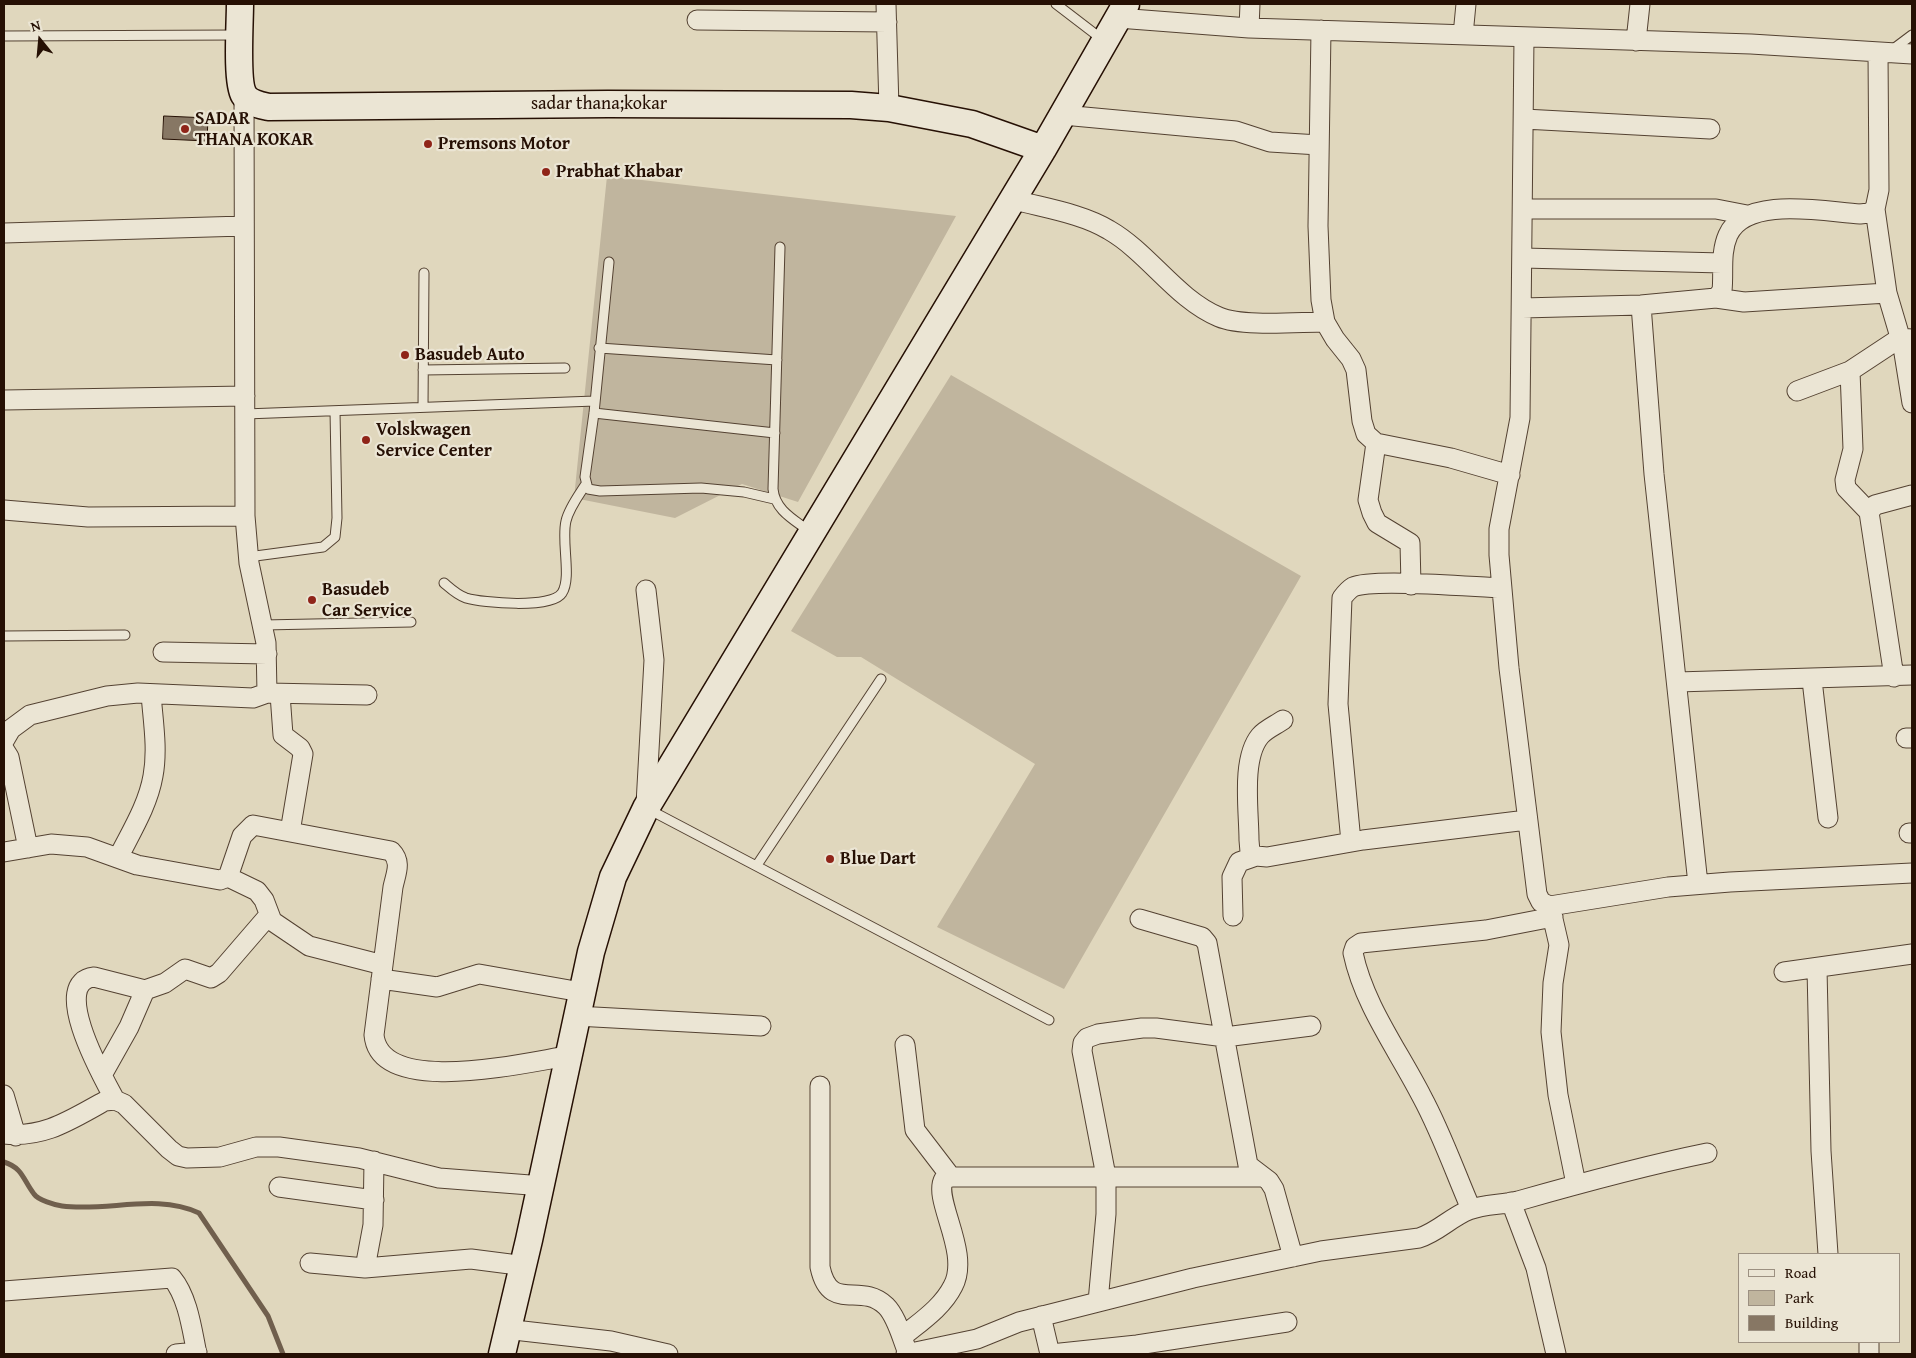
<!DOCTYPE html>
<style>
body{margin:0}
#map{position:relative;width:1916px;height:1358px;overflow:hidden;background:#e0d7bd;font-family:"Gentium Book Plus",serif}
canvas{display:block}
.frame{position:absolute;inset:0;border:5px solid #261004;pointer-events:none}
.legend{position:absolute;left:1738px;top:1253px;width:162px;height:90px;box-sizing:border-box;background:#ebe5d4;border:1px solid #9c9081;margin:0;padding:6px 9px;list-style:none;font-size:15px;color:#261004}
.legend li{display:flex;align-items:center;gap:10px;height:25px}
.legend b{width:25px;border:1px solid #9c9081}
.north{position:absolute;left:15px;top:15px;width:50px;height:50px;-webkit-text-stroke:4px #ebe5d4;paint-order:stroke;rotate:343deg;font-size:14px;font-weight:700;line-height:20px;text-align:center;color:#261004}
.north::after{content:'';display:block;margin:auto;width:18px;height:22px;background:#261004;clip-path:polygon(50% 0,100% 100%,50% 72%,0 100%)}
</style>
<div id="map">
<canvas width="1916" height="1358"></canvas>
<div class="frame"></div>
<ul class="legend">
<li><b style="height:6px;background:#ebe5d4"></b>Road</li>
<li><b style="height:14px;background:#c0b59e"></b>Park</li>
<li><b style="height:14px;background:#877764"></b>Building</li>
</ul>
<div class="north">N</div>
</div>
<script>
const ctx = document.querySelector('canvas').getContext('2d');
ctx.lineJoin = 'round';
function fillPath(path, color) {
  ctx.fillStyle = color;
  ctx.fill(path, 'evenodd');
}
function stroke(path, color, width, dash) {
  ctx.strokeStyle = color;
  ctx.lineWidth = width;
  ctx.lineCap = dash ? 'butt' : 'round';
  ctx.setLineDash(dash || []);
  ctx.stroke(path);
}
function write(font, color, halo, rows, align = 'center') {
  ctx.font = font + ' "Gentium Book Plus",serif';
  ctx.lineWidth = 4.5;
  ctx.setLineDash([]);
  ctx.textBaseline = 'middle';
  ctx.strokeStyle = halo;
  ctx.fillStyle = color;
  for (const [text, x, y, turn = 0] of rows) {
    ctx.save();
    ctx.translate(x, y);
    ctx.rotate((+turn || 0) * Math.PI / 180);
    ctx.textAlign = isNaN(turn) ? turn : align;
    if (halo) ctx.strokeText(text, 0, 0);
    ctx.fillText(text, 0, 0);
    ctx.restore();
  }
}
fillPath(new Path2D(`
 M607,176L956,216L798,502L742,484L675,518L574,498Z
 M951,375L1301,576L1064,989L937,927L1035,764L861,657H837L791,631Z`), '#c0b59e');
stroke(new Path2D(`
 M4,1162C23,1168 23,1180 34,1194C38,1200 55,1205 62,1206C108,1212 156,1193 199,1213L268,1316L283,1354`), '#705f4d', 5);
const building = new Path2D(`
 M164,116L208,118L207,141L163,139Z`);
fillPath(building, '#877764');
stroke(building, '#261004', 1);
const lane = new Path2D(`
 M1056,4L1103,40
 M4,36L236,35
 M1892,50L1912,35
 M780,247L773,489C775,510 793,519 809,531
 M609,262L594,413L585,477L588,489L600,491L701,488L744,492L774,499
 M599,348L777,360
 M423,370L565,368
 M423,407L424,273
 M594,413L775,433
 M245,414L595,401
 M248,557L323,547L335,537L337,518L335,411
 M444,583C451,589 457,595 466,598C483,603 552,609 562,593C572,578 561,541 566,521C569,508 579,495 586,484
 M263,625L411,622
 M4,636L125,635
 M648,809L1049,1020
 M757,865L881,679`);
const street = new Path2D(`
 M886,4L889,108
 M1118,18L1249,28L1751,44L1912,54
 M697,20L887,22
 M1249,28L1250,4
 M1321,30L1318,226L1321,300L1325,322L1335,339L1351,359L1356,370L1362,421L1366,434L1376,443L1451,458L1510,475
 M1463,35L1466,4
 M1524,37L1520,418L1499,529V555L1509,668L1537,894L1541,902L1550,906L1668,887L1730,882L1912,873
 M1636,41L1640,4
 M1063,115L1236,131L1270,142L1319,145
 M1524,119L1710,129
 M1011,199C1043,208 1081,213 1109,230C1149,253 1176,299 1219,317C1242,327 1298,322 1325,322
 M1524,209H1716L1747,215
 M1875,209L1887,293L1903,347L1912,403
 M4,233L244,226
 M1523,258L1722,263
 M1716,298L1744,302L1887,293
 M1641,305L1654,474L1698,884
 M1522,308L1641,305L1716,298L1722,291C1724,272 1720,253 1728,235C1746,195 1825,212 1860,214L1869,213L1875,209L1879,190L1878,53
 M1850,371L1853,449L1845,480L1846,488L1869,512
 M1797,391L1850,371L1900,338L1911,339
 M4,400L245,396
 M1376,443L1368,500L1372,513L1377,523L1410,543L1411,585
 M4,510L88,517L245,516
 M163,652L267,654
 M1894,677L1869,512L1875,505L1912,495
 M1812,680L1828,818
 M1677,682L1912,675
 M268,693L367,695
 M280,694L283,735L300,748L303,754L290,832
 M1283,720C1276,725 1266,729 1260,736C1241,759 1249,811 1249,840L1250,852L1256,856L1267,857L1363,840L1527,820
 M1906,738H1912
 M4,741L11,729L30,715L107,696L138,693L253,698L267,693L266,643L249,563L245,516L244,95
 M4,749L9,757L28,848
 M646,804L654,660L646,590
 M1909,833H1912
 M1351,842L1338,704L1342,598C1345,594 1348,590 1353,587C1373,578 1474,587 1502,588
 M4,852L51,844L87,847L137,865L220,880L228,877L242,836L253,825L391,851C402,862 396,873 393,887L374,1035C380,1098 527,1062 568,1056
 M118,858C131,832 148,805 153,776C158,749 153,721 151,694
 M228,877L257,891L264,900L272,921L309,946L383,965
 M1550,906L1559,945L1553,983L1551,1032L1558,1095L1576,1184
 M1233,916L1232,877L1239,862L1256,856
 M1140,919L1202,937L1207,943L1248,1165L1269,1181L1274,1189L1293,1257
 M1817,968L1821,1151L1828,1254
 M1784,972L1912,954
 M381,979L437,987L479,974L581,992
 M576,1016L761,1026
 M905,1045L915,1130L951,1177
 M102,1075L129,1027L145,990
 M820,1086V1267C830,1314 860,1281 886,1306C896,1316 901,1335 906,1348
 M4,1095L16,1136
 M115,1100C105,1081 48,982 94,977L145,990L165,983L185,969L211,978L219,973L269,915
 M4,1134C45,1138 70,1120 105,1101L115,1100L124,1104L169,1149L178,1156L187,1158L220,1157L256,1147H279L359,1158L439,1178L530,1185
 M279,1187L374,1200
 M1511,1202L1536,1268L1556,1354
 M1471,1209C1455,1172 1441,1132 1422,1097C1398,1050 1364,1005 1353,953L1355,947L1361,943L1486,930L1553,917
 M310,1263L365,1268L471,1259L510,1264
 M365,1268L373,1225L374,1161
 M4,1291L172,1278C188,1297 192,1330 197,1354
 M1098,1302L1106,1214V1176L1082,1051L1083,1043L1087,1038L1098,1034L1142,1028H1156L1225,1037L1311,1026
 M1041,1316L1050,1354
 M514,1330L611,1341L668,1354
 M902,1337C920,1322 942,1308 953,1286C971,1252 932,1199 944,1179L951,1177H1262
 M1869,1342V1354
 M176,1354L197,1352
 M906,1354L977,1339L1019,1322L1193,1278L1321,1251L1419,1238C1438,1232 1451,1217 1469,1210C1484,1204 1502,1205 1518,1201C1581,1183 1643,1166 1707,1153
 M1051,1354L1137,1345L1287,1322`);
const secondary = new Path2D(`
 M240,4C240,22 236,82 244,95C249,103 260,105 268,107L608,104L851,105L889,108L972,124L1043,149
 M502,1354L529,1240L591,952L613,877L646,808L1043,149L1126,4`);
stroke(lane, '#544232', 11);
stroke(street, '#544232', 21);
stroke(secondary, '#261004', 29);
stroke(lane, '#ebe5d4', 9);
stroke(street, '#ebe5d4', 19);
stroke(secondary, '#ebe5d4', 26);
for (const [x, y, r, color] of [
 [185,129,5,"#8f2418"],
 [428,144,5,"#8f2418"],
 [546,172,5,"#8f2418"],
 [405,355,5,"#8f2418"],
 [366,440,5,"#8f2418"],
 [312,600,5,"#8f2418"],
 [830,859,5,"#8f2418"]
]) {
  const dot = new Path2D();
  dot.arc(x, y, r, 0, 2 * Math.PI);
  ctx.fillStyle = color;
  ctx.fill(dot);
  stroke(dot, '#ebe5d4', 2);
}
write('18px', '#261004', '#ebe5d4', [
 ["sadar thana;kokar",599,104]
]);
write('bold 18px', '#261004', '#ebe5d4', [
 ["SADAR",195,119],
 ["THANA KOKAR",195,140],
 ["Premsons Motor",438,144],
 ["Prabhat Khabar",556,172],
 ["Basudeb Auto",415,355],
 ["Volskwagen",376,430],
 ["Service Center",376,451],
 ["Basudeb",322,590],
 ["Car Service",322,611],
 ["Blue Dart",840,859]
], 'left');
</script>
